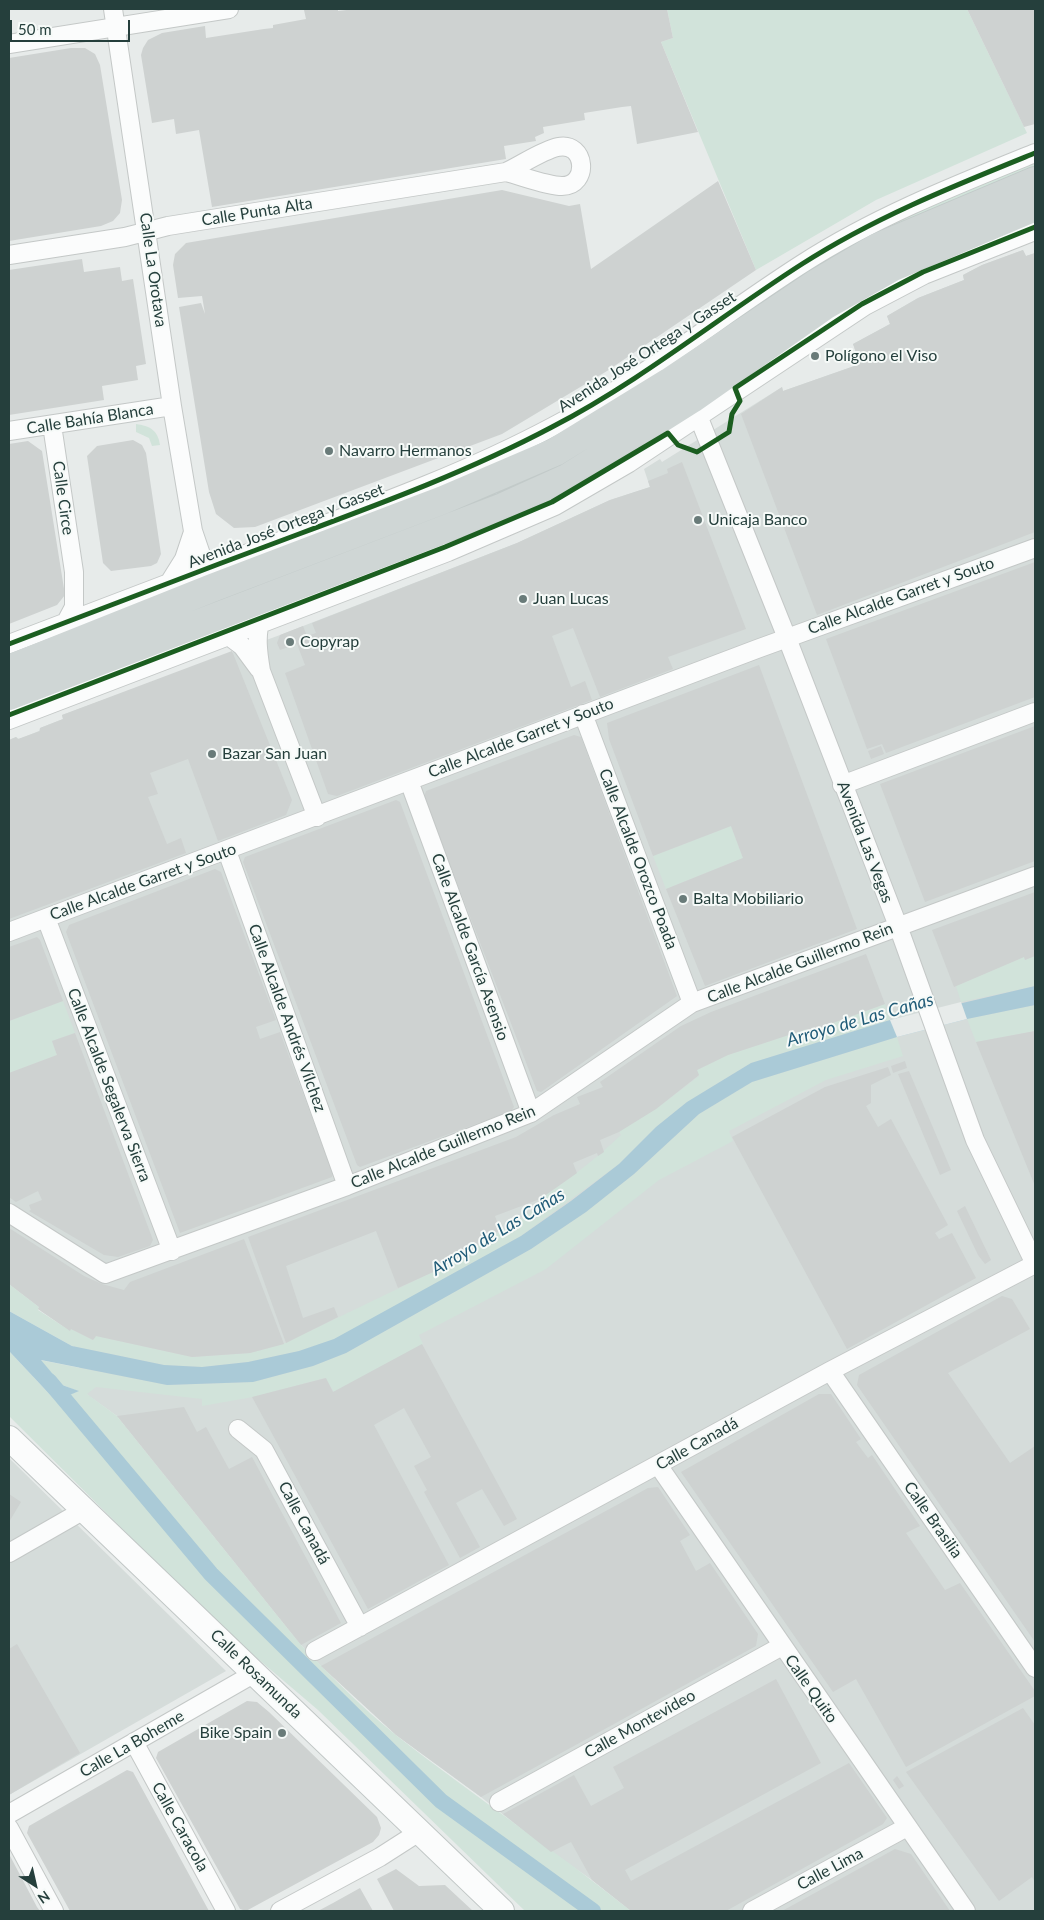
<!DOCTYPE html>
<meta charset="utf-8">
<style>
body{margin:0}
#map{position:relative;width:1044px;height:1920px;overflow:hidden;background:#e7ebea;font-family:Lato,sans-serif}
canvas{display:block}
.frame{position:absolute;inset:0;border:10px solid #253f3c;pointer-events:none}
.north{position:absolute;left:10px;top:1860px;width:50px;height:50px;-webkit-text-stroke:4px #f6faf8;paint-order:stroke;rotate:145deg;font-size:14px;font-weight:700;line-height:20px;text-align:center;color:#253f3c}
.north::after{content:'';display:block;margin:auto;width:18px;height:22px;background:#253f3c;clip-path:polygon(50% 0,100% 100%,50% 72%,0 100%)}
.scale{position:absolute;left:10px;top:20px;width:120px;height:22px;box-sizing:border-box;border:2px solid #253f3c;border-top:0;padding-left:6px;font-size:15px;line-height:18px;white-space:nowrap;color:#253f3c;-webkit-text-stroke:4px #f6faf8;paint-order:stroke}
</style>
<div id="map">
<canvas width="1044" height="1920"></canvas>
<div class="frame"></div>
<div class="north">N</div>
<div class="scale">50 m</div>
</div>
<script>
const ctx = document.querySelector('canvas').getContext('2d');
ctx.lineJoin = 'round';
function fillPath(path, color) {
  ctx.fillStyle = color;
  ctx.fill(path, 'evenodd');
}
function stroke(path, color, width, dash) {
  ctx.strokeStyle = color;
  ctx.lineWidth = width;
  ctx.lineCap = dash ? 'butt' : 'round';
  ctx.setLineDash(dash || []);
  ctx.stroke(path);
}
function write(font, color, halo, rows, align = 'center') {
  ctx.font = font + ' Lato,sans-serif';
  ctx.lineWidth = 4;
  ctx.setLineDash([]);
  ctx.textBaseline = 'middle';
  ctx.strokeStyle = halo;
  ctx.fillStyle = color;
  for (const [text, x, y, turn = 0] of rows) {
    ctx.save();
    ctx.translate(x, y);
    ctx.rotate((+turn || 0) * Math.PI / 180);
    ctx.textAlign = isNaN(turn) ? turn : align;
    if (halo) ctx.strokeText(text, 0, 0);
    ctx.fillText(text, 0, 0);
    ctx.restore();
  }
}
fillPath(new Path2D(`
 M1023,250L1026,256L1035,253V1911H631L592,1880L540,1844L481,1797L396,1735L321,1666L301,1645L117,1416L86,1394L70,1331L38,1309L39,1307L9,1284V740L16,737L19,739L39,731L40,728L63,719L62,715L280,635L468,562L517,543L610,500L650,487L644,469L660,459L662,462L782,387L783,391L860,364L853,344L890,324L887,316L918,298L964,280L963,275L982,265Z
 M9,1458L226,1671L9,1795Z`), '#d5dcda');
fillPath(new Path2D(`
 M667,9H967L1027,133L876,200L756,270L661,42L673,38Z
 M1035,160V173L638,391L634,386L774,291L878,228Z
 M136,424C150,426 158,430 160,445L152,446L149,438L136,432Z
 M731,826L743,858L666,889L653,856Z
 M1035,956V986L961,1002L956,986L1024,957L1025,960Z
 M63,1001L75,1033L52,1041L57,1055L9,1073V1021Z
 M885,1004L890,1020L751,1063L687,1102L656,1127L619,1164L521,1236L335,1339L299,1351L248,1362L202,1367L164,1365L72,1346L9,1311V1284L39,1307L38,1310L69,1330L71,1329L93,1340L96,1336L192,1357L250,1353L283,1344L441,1268L527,1215L542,1203L540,1199C569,1179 596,1159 621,1135L619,1131L656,1109L699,1076L697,1070L728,1055L807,1029L808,1032Z
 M1035,1005V1031L976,1042L967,1019Z
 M897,1037L903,1056L826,1080L729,1131L733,1141L659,1180L546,1269L419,1335L423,1344L334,1392L325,1378L253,1397L202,1406V1399L96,1387L87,1394L117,1416L301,1645C331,1676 363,1709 397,1736C474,1796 555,1850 631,1911H525L318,1710L224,1630L9,1416V1351L56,1401L78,1391L62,1385L40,1360L167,1385L253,1382L313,1366L346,1353L531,1249L586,1212L634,1174L699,1114L752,1082Z`), '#d1e3da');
fillPath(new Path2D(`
 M1035,986V1005L967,1019L897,1037L752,1082L699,1114L634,1174L586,1212L531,1249L346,1353L313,1366L253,1382L167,1385L41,1360L62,1385L79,1391L56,1401L9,1351V1311L72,1346L164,1365L202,1367L248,1362L299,1351L334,1339L521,1236L571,1201L619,1164L656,1127L687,1102L751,1063L890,1020Z`), '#aacad7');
fillPath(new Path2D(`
 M961,1002L967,1019L897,1037L890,1020Z`), '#e7ebea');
stroke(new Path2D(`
 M49,1381L211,1574L441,1801L593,1911`), '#aacad7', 16);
fillPath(new Path2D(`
 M314,9H338V11L355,9H667L673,38L661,42L698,132L637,144L631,106L622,107L584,113L585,120L543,127L544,133L535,137L536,141L504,146L506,159L212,207L199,130L176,134L174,119L152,123L141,55L143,48L148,40L162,33L205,26L206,38L264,29L273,28V25L306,19L304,10Z
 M967,9H1035V124L1024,127Z
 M71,48H85L95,54L100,65L122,200L120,213L113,221L101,226L9,241V58Z
 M718,181L756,270L607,371L502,434L255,527L234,528L216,514L209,492L179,307L201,303L205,314L202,296L178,298L173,265L175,254L186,243L502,190L569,206L580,204L591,269Z
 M1023,250L1026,256L1035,253V532L817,615L741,414L782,387L783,391L860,364L853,344L890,324L887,316L918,298L964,280L963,275L982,265Z
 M82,259L84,272L120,267L122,281L133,279L146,364L136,366L138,380L102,386L104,400L9,415V270Z
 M133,440L142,445L146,453L161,554L157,563L151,566L111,571L103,563L87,456L97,446Z
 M28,441L42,451L65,595L57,605L9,624V444Z
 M682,462L746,629L668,657L673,669L600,697L573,628L552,636L571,687L585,681L592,700L337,796L328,794L285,673L305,665L297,644L280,650L277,643L280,635L303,626L307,636L316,633L312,623L517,543L610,500L650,487L648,481L668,473L667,469Z
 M1035,562V697L886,753L882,744L867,749L826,639Z
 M232,651L292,800L286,815L218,841L188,759L150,773L158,794L148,797L167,844L181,838L186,853L9,919V740L16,737L18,739L40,731V728L63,719L62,715Z
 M759,665L857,929L705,986L666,889L743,858L731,826L653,856L609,739L607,723Z
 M1035,726V861L925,902L880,784Z
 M574,735L581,737L677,996L541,1092L537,1091L424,797L426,791Z
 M881,746L884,754L871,759L868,751Z
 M396,800L400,802L514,1107L511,1111L360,1167L357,1165L243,862L245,857Z
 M215,869L221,872L276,1020L256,1027L260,1039L280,1032L333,1174L332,1177L180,1233L66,932L69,925Z
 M1035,892V956L1025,960L1024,957L954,987L932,930Z
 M37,937L40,940L63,1001L9,1021V947Z
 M866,954L885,1004L808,1032L807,1029L728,1055L697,1070L699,1075L656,1109L619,1132L600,1140L604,1152L598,1156L597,1153L573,1163L577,1173L540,1199L495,1216L500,1230L442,1268L398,1288L376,1231L286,1266L303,1318L334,1307L338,1317L286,1343L248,1237L516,1137L554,1115L580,1104L577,1097L603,1087L600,1082L681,1026L711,1012Z
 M1035,1031V1186L976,1042Z
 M75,1033L153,1240L150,1246L118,1257L104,1255L29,1211L31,1210L29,1205L42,1200L38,1191L16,1202L9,1197V1073L57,1055L52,1041Z
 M905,1061L907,1068L893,1073L891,1066Z
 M888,1067L891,1075L871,1085V1103L866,1106L878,1127L891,1119L948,1225L935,1233L939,1239L952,1233L976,1278L847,1349L732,1137L825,1087Z
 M909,1071L951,1170L940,1175L898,1074Z
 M965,1206L991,1260L985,1264L978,1255L957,1211Z
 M9,1228L84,1276L102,1284L124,1290L130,1282L244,1239L284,1344L250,1353L192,1357L96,1336L93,1340L71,1329L70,1331L38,1309L39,1307L9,1284Z
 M1002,1296L1012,1299L1030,1329L948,1373L1010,1463L1035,1446V1642L857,1385L859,1375Z
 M422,1344L517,1519L504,1526L482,1489L456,1503L480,1547L460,1558L424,1492L427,1490L414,1466L431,1457L404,1408L374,1425L449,1565L368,1609L252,1397L326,1378L333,1392Z
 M819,1394H831L861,1439L856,1442L868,1458L872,1455L920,1526L906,1533L945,1590L960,1583L1035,1691V1696L906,1767L856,1679L833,1692L681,1472Z
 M184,1407L197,1432L206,1427L229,1469L252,1457L341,1623L301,1645L117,1416Z
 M658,1487L690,1535L680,1541L696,1571L710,1563L758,1634L756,1646L481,1797L396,1735L321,1666L648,1488Z
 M9,1494L21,1502L9,1522Z
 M17,1644L80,1753L9,1795V1649Z
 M776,1679L821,1763L625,1870L631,1881L849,1763L887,1818L883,1824L726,1911H631L592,1880L571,1842L551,1852L503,1814L574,1775L591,1806L624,1788L613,1767Z
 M247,1701L257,1702L269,1712L377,1817L381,1828L379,1835L373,1842L246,1911L240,1909L156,1758L158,1752Z
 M1023,1708L1035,1725V1882L1032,1877L999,1901L906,1772Z
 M127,1770L133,1772L209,1911H70L27,1833L29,1826Z
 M897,1776L904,1786L899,1789L893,1780Z
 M895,1849L911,1854L950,1911H782Z
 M9,1854L37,1907L40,1911H9Z
 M396,1869L419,1886L445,1885L473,1911H394L377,1879Z
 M360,1888L373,1911H318L333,1903Z`), '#ced2d1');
const minor = new Path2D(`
 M113,9L172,406L193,531L210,581
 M9,44L229,9
 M9,255L125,237L168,226L506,172C521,165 543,150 558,147C586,141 590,186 562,186C547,186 522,176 506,172
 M692,410L699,418L787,638L898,926L975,1140L1035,1264
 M52,425L74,572V607L66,622
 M9,431L172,406
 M169,583L184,559L193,532
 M262,616C255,634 258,653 261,671L317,817
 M222,631L242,646L259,669
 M9,644C105,607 202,570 299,534C385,502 471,470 552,427C641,381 719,317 802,264C875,217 956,185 1035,153
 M583,714L692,1003
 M9,720L448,552L555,506L629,463L865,306L924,275L1035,231
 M409,781L531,1113
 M842,785L1035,712
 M227,851L347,1186
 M46,918L172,1251
 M9,932L757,649L1035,548
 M9,1213L105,1274L347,1186L531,1113L692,1003L1035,876
 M830,1371L1035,1668
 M238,1429L264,1450L360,1627
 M658,1465L966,1911
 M9,1553L84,1510
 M315,1651L830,1371L1035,1264
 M134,1742L226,1911
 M499,1802L782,1646
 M9,1814L255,1673
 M9,1828L54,1911
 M280,1911L380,1857L419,1832
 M752,1911L907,1827`);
const secondary = new Path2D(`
 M9,1438L502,1911`);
const primary = new Path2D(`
 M9,669L212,588L443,500L555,452L669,382L815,284L876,248L1035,181
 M9,696L503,507L567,478L692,399L826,305L893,267L1035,207`);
stroke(minor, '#c4c8c7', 20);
stroke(secondary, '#c1c7c6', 26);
stroke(primary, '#c2cac9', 30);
stroke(minor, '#fbfcfc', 18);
stroke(secondary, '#fbfcfc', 24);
stroke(primary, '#cfd6d5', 28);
stroke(new Path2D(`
 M9,644C105,607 202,570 299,534C385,502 471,470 552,427C641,381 719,317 802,264C875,217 956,185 1035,153
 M9,715L445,547L552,502L668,433L678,445L697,452L729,432L732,414L740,401L735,388L862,304L923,272L1035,227`), '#1b5e20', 5);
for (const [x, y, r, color] of [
 [815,356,5,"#697b79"],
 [329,451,5,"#697b79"],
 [698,520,5,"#697b79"],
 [523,599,5,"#697b79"],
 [290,642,5,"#697b79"],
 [212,754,5,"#697b79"],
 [683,899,5,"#697b79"],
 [282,1733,5,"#697b79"]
]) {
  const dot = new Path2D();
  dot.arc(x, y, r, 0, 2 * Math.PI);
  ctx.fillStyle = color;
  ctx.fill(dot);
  stroke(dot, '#f6faf8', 2);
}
write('16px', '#253f3c', '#f6faf8', [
 ["Calle Punta Alta",257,212,-9],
 ["Calle La Orotava",153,270,82],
 ["Avenida José Ortega y Gasset",647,352,-33],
 ["Calle Bahía Blanca",90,419,-9],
 ["Calle Circe",63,498,82],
 ["Avenida José Ortega y Gasset",286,526,-21],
 ["Calle Alcalde Garret y Souto",901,596,-20],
 ["Calle Alcalde Garret y Souto",521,738,-21],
 ["Avenida Las Vegas",865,842,69],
 ["Calle Alcalde Orozco Poada",638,859,69],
 ["Calle Alcalde Garret y Souto",143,882,-20],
 ["Calle Alcalde García Asensio",470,947,70],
 ["Calle Alcalde Guillermo Rein",800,963,-21],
 ["Calle Alcalde Andrés Vílchez",287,1018,70],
 ["Calle Alcalde Segalerva Sierra",109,1085,69],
 ["Calle Alcalde Guillermo Rein",443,1147,-22],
 ["Calle Canadá",697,1444,-29],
 ["Calle Brasilia",933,1520,55],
 ["Calle Canadá",304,1523,62],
 ["Calle Rosamunda",256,1674,44],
 ["Calle Quito",811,1689,55],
 ["Calle Montevideo",640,1724,-29],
 ["Calle La Boheme",132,1744,-30],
 ["Calle Caracola",180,1827,61],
 ["Calle Lima",830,1869,-28]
]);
write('16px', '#253f3c', '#f6faf8', [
 ["Polígono el Viso",825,356],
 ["Navarro Hermanos",339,451],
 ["Unicaja Banco",708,520],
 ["Juan Lucas",533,599],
 ["Copyrap",300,642],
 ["Bazar San Juan",222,754],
 ["Balta Mobiliario",693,899],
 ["Bike Spain",272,1733,"right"]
], 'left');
write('italic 18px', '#215c78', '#f6faf8', [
 ["Arroyo de Las Cañas",860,1020,-16],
 ["Arroyo de Las Cañas",498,1232,-31]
]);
</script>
